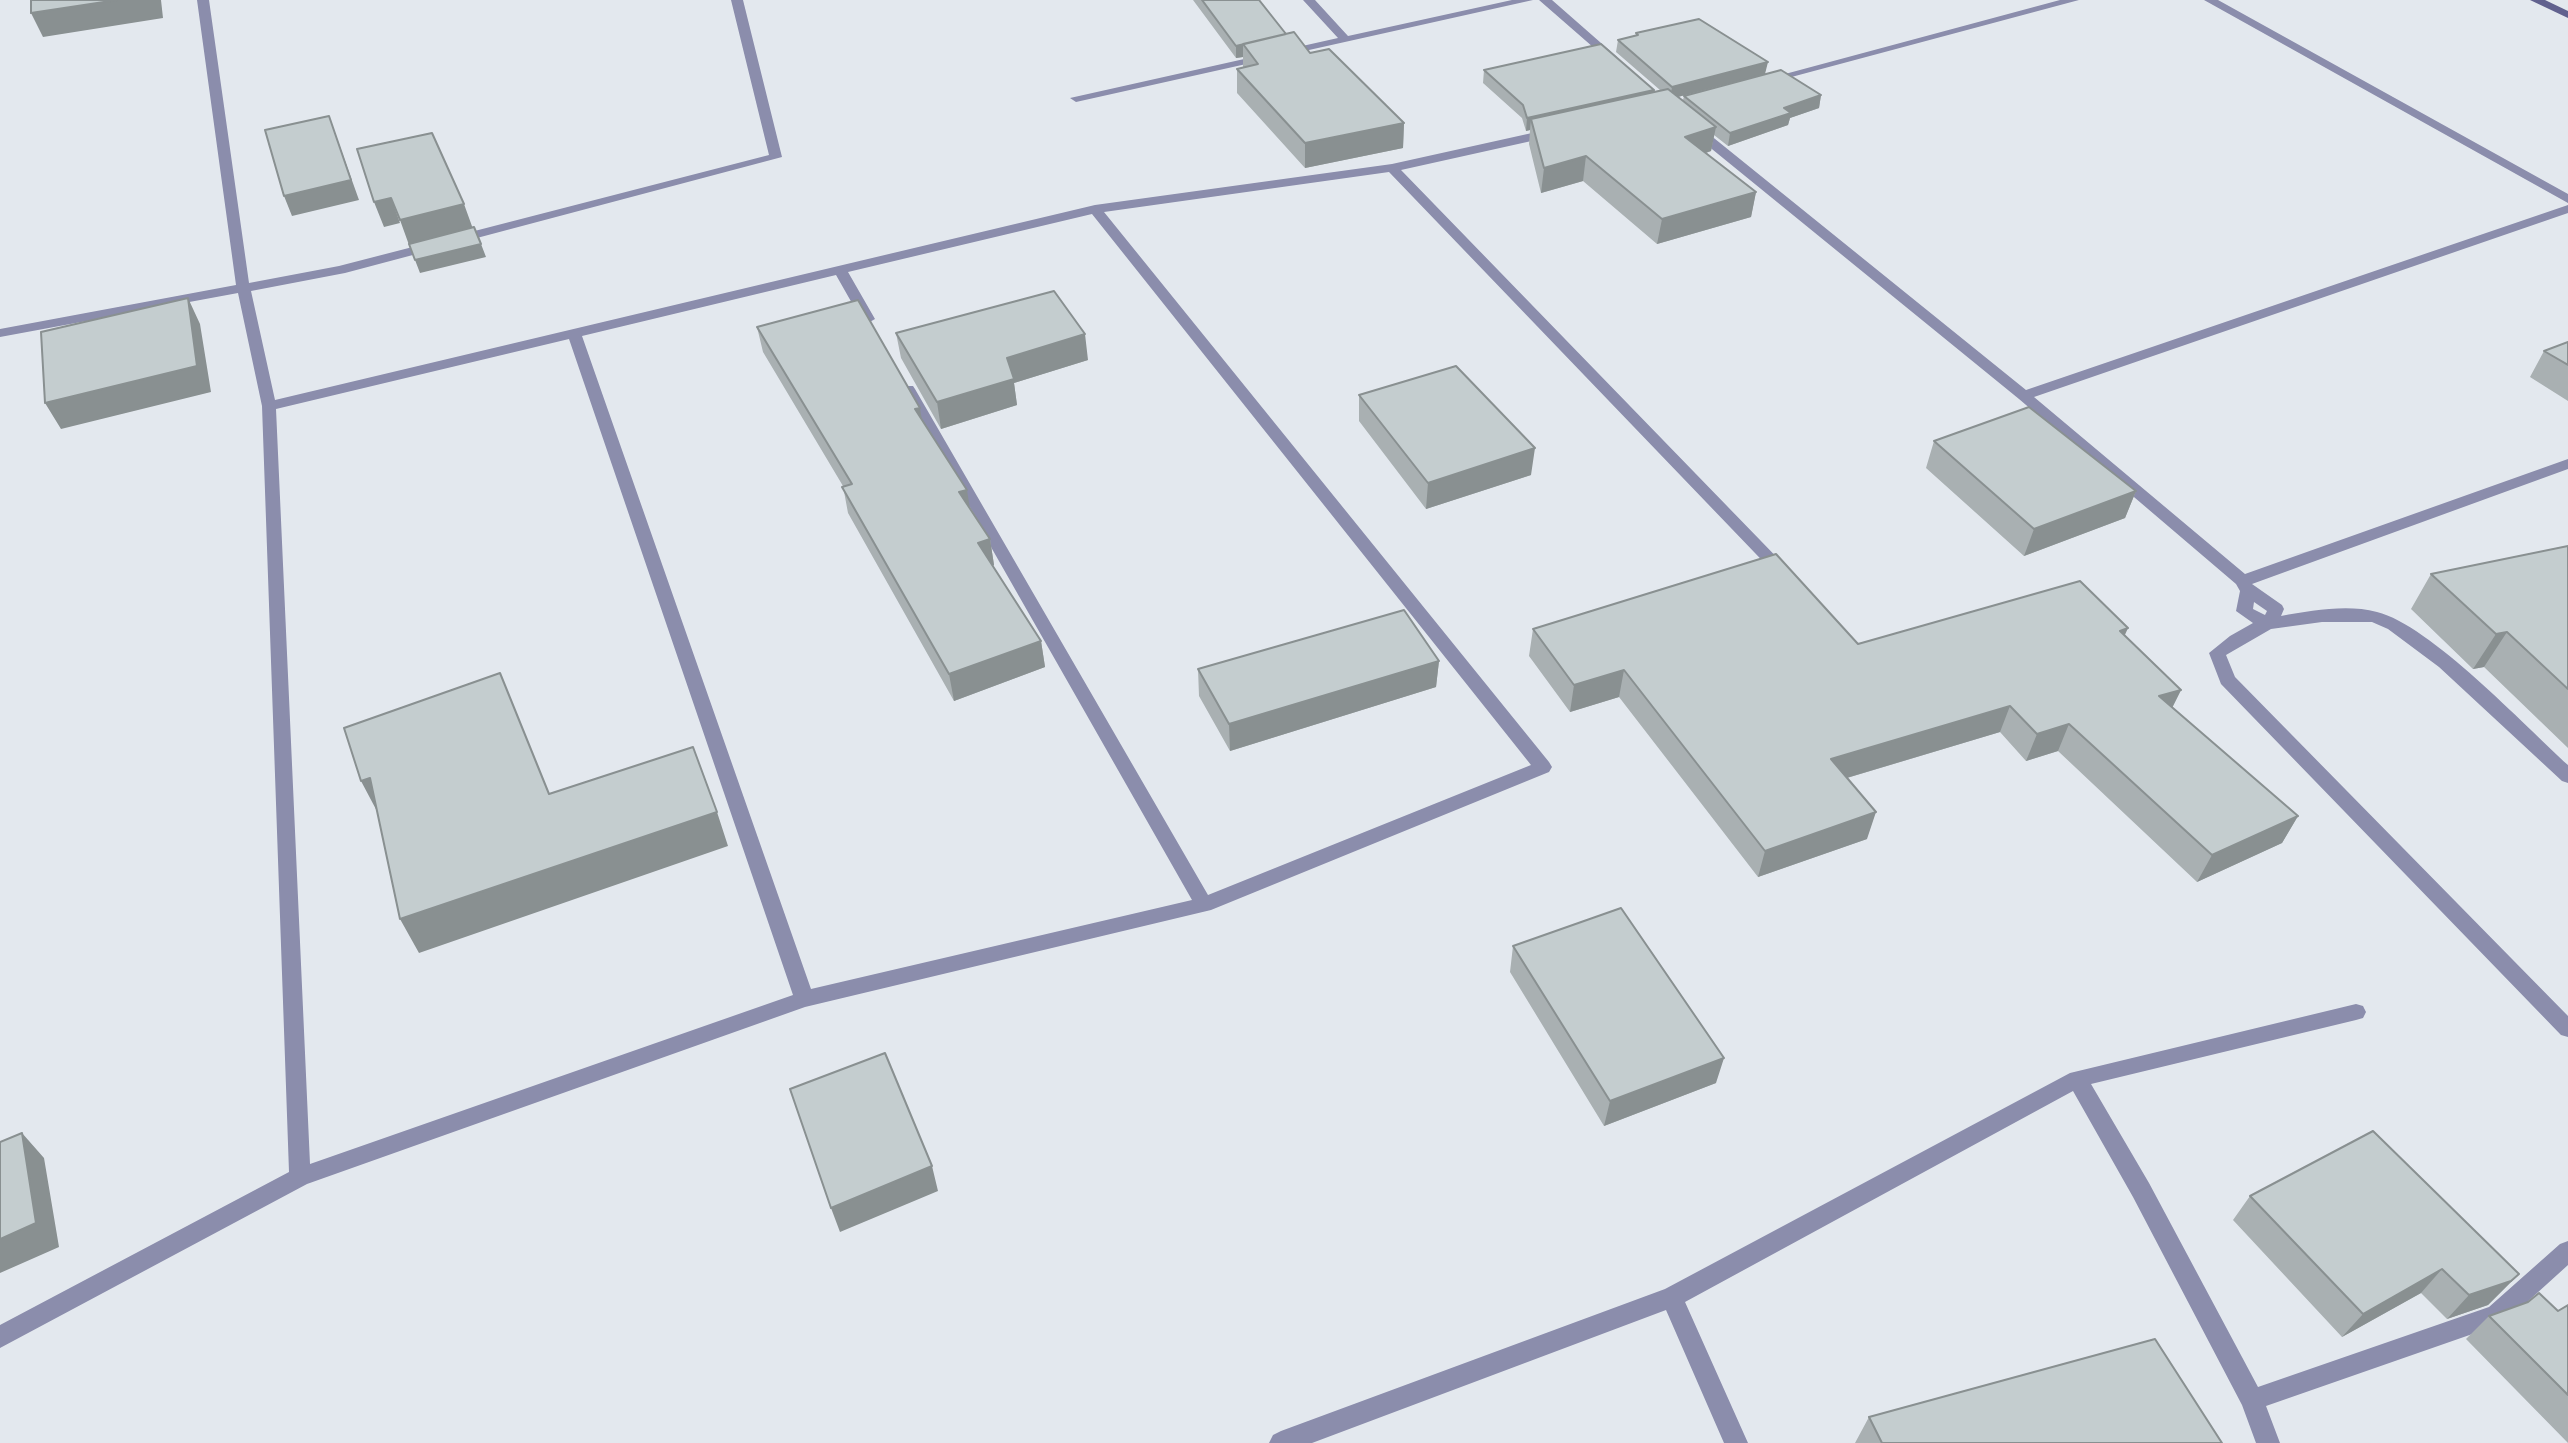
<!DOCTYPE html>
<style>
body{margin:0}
canvas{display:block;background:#e3e8ee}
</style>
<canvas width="2568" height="1443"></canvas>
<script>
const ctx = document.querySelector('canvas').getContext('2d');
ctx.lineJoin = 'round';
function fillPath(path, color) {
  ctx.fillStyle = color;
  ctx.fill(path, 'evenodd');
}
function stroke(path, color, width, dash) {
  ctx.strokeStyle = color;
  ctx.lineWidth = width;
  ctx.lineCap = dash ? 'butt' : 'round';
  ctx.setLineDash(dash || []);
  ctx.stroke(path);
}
fillPath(new Path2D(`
 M197,0H209L249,283L339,266L769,155L731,0H743L782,157L345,273L251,291L275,400L1095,205L1392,164L1550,129L1556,133L1554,136L1401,170L1793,574L1785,579L1779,578L1389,172L1104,212L1549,762L1552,767L1549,772L1211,910L805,1007L307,1184L0,1348V1325L289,1172L262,406L238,293L0,337V329L236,285ZM1092,214L1531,765L1208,895L915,389L913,386H903L901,389L1192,900L811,989L582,336L836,275L861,319L868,323L875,319L848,272ZM569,339L793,995L310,1164L276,409Z
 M1303,0H1315L1348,36L1512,0H1533L1076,102L1070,98L1338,38Z
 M1539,0H1552L1617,57V61H1609Z
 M2060,0H2079L1769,83L1759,81Z
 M2204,0H2218L2568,194V203Z
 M1691,126H1699L2026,390L2568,205V213L2034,397L2245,574L2568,459V469L2252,584L2282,605L2284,609L2281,616C2311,611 2346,604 2377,612C2430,625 2525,726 2568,765V783L2562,781L2439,667L2388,629L2372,622H2322L2271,629L2226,655L2235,677L2568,1016V1037L2561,1035L2221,684L2209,653L2230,636L2253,623L2236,611L2240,591L2236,584L2019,399L1691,132ZM2254,602L2267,611L2265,615L2253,609Z
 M2356,1004L2363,1006L2366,1012L2363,1018L2356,1020L2091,1084L2149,1183L2258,1387L2489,1307L2560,1244L2568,1241V1265L2504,1323L2266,1406L2280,1443H2256L2242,1405L2133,1197L2073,1091L1685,1302L1748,1443H1724L1666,1310L1312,1443H1269L1273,1435L1281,1431L1665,1289L2070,1073Z`), '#8b8dac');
fillPath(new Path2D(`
 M2530,0H2545L2568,11V18Z`), '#61618e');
fillPath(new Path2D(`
 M1193,0H1259L1286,34L1404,123L1403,148L1305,168L1237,93V69L1243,68V57L1236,58Z
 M1636,33L1765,74L1821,95L1819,108L1790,118L1788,125L1728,146L1714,135L1711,151L1706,153L1756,192L1751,217L1657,244L1583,181L1541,193L1529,144L1530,130L1526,131L1522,118L1483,83L1484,70L1654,92L1660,90L1616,52L1618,40L1636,36ZM1760,75L1684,96L1683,100L1678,97Z
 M757,327L922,420L970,507L990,539L994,565L993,566L1041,641L1045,667L954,701L848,513L843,486L763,352Z
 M896,333L1088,360L1014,383L1017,405L941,429L901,358Z
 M2568,342V401L2530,377L2544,351Z
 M1359,395L1531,475L1426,509L1359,421Z
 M1934,441L2136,491L2125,518L2024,556L1926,468Z
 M2568,546V748L2484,667L2473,669L2411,609L2431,574Z
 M1533,629L1858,644L2125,635L2181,690L2172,708L2298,816L2282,843L2197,882L2058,751L2026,761L2000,732L1847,778L1867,839L1758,877L1619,697L1570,712L1529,656Z
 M1439,661L1436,687L1230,751L1199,696L1198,669Z
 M1513,946L1716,1083L1604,1126L1510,972Z
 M2250,1196L2519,1274L2488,1305L2447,1319L2421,1293L2342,1337L2233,1220Z
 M2568,1305V1443L2466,1339L2489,1316L2558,1311Z
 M1869,1417L2222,1443H1855Z`), '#a9b0b2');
fillPath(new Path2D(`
 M117,0H161L163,18L43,37L31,13Z
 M1243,44V57L1236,58V46Z
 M1768,62L1765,74L1670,99L1672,87Z
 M1654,90L1652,103L1531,119L1530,130L1526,131L1527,118Z
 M1821,95L1819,108L1790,118L1788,125L1728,146L1730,133L1784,108Z
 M329,116L359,200L292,216L284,196Z
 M1404,123L1403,148L1305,168V143Z
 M1716,127L1711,151L1681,161L1685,137Z
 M1586,156L1583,181L1541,193L1544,168Z
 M1756,192L1751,217L1657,244L1662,219Z
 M391,198L400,223L384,227L374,202Z
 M464,204L473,229L409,245L400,220Z
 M481,244L486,257L420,273L415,260Z
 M188,298L200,324L211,392L61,429L45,403Z
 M1085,334L1088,360L1014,383L1017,405L941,429L937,402L1007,358Z
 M920,408L924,434L915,409Z
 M1535,448L1531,475L1426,509L1428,483Z
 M967,490L971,516L959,492Z
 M2136,491L2125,518L2024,556L2034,529Z
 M990,539L994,565L982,569L978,543Z
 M2128,628L2116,655L2120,631Z
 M2507,632L2484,667L2473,669L2496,634Z
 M1041,641L1045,667L954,701L949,674Z
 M1439,661L1436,687L1230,751L1229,724Z
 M1624,670L1619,697L1570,712L1574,685Z
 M2181,690L2168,716L2159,696Z
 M2010,706L2000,732L1823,785L1831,759Z
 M2069,724L2058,751L2026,761L2037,734Z
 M370,778L379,815L361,781Z
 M717,812L728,846L419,953L400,919Z
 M1876,812L1867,839L1758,877L1765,851Z
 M2298,816L2282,843L2197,882L2212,855Z
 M1724,1058L1716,1083L1604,1126L1610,1101Z
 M22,1133L44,1158L59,1247L0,1273V1239Z
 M932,1166L938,1191L840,1232L831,1208Z
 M2442,1269L2421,1293L2342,1337L2363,1314Z
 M2519,1274L2488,1305L2447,1319L2469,1295Z`), '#899091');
const building = new Path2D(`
 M31,0H117L31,13Z
 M1202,0H1259L1286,34L1236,46Z
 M1699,19L1768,62L1672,87L1618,40L1638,35L1636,33Z
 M1294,32L1310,53L1329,49L1404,123L1305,143L1237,69L1258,64L1243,44Z
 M1601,44L1654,90L1527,118L1523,105L1484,70Z
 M1781,70L1821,95L1784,108L1791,113L1730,133L1684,96Z
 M1668,89L1716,127L1685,137L1756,192L1662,219L1586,156L1544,168L1531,119Z
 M329,116L351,180L284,196L265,130Z
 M432,133L464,204L400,220L391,198L374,202L357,149Z
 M474,227L481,244L415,260L409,244Z
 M1054,291L1085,334L1007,358L1014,379L937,402L896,333Z
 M188,298L197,366L45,403L41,332Z
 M858,300L920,408L915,409L967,490L959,492L990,539L978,543L1041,641L949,674L842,487L852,484L757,327Z
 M2568,342V365L2544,351Z
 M1456,366L1535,448L1428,483L1359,395Z
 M2029,407L2136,491L2034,529L1934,441Z
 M2568,546V689L2507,632L2496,634L2431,574Z
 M1776,554L1858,644L2080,581L2128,628L2120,631L2181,690L2159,696L2298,816L2212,855L2069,724L2037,734L2010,706L1831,759L1876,812L1765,851L1624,670L1574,685L1533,629Z
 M1404,610L1439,661L1229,724L1198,669Z
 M500,673L549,794L693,747L717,812L400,919L370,778L361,781L344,728Z
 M1621,908L1724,1058L1610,1101L1513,946Z
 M885,1053L932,1166L831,1208L790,1089Z
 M2373,1131L2519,1274L2511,1281L2469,1295L2442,1269L2363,1314L2250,1196Z
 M22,1133L36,1223L0,1239V1142Z
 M2539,1293L2558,1311L2568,1305V1395L2489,1316L2528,1302Z
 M2155,1339L2222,1443H1882L1869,1417Z`);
fillPath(building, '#c4cdcf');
stroke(building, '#899091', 2);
</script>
